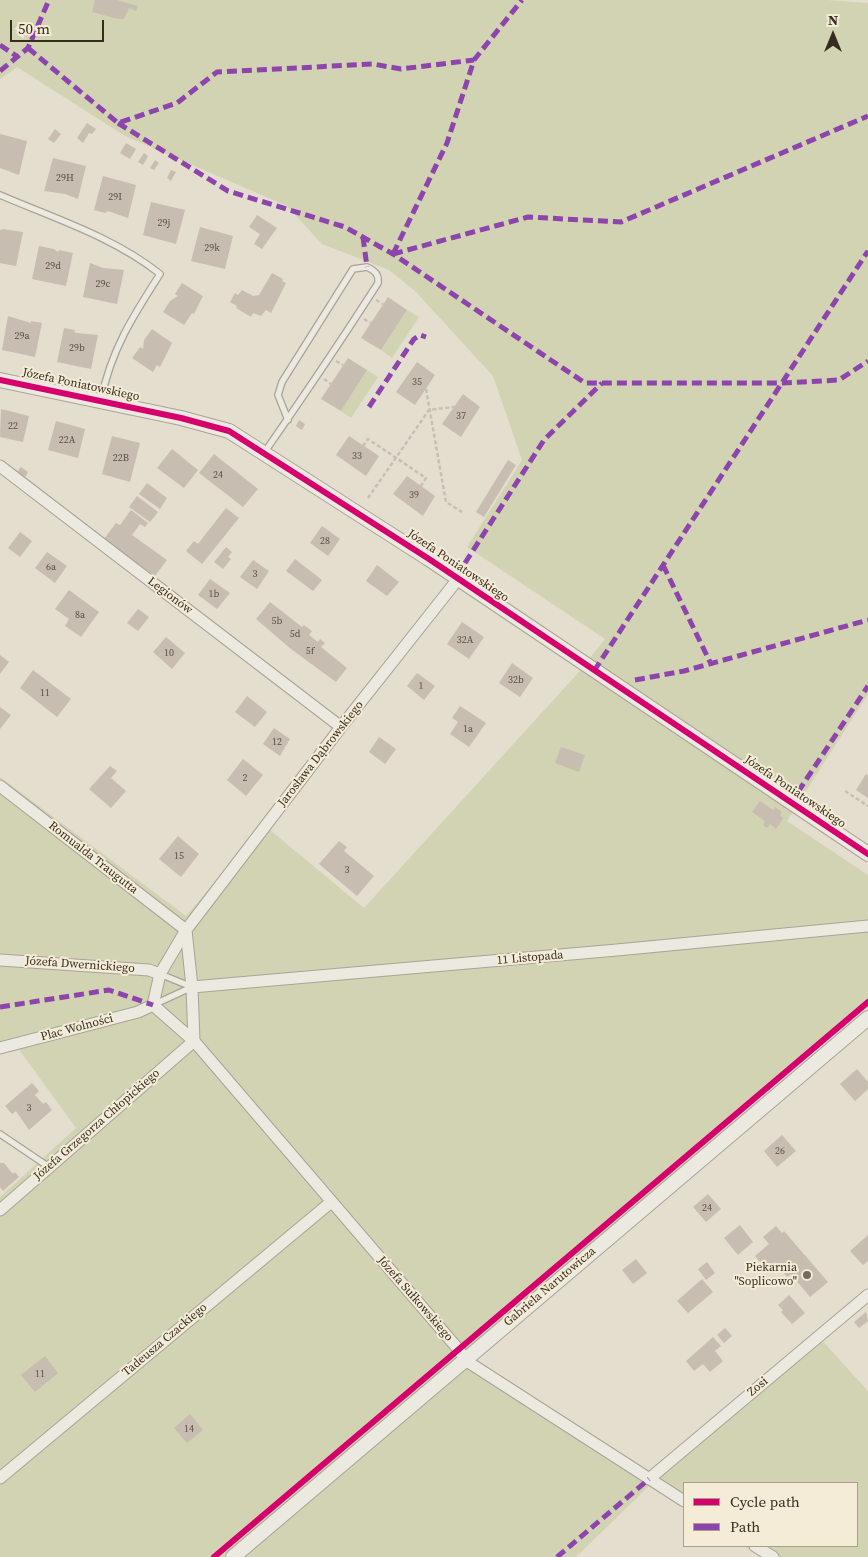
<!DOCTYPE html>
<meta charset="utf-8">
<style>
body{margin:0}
#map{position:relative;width:868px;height:1557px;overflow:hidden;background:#e4decf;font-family:"Source Serif 4",serif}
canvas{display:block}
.legend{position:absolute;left:683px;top:1482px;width:175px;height:65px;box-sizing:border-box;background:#f4ecd6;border:1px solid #a99f8d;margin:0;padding:6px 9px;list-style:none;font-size:15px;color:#382c20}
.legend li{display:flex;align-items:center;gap:10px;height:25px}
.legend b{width:25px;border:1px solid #a99f8d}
.north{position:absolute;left:808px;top:10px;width:50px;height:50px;-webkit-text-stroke:4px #f4ecd6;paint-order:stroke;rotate:0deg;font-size:14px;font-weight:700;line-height:20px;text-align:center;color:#382c20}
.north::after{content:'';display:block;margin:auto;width:18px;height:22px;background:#382c20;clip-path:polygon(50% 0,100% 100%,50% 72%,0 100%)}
.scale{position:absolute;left:10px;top:20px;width:94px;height:22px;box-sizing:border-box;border:2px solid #382c20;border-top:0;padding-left:6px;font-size:15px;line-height:18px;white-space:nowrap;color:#382c20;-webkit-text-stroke:4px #f4ecd6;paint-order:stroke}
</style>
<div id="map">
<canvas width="868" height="1557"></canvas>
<ul class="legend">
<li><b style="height:6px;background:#d6006c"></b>Cycle path</li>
<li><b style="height:6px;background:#8e44ad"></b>Path</li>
</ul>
<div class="north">N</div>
<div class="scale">50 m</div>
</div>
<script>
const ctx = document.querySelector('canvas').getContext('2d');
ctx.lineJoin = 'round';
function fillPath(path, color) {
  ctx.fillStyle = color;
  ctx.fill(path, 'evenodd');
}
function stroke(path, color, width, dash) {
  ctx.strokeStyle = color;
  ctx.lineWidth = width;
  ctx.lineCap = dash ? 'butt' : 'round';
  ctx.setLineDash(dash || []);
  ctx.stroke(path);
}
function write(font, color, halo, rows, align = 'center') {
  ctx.font = font + ' "Source Serif 4",serif';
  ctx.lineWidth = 4;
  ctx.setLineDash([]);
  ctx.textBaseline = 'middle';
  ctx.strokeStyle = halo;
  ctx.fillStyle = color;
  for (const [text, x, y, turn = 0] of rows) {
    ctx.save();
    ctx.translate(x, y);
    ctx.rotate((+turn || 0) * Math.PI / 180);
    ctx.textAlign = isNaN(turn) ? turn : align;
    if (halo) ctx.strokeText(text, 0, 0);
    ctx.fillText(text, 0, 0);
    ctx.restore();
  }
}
fillPath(new Path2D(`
 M0,0H827L868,3V694L787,821L868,875V1001L465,1360L649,1479L819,1337L868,1391V1557H761L744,1546H857V1483H684V1507L650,1485L576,1557H0V1197L76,1128L15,1044L0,1048V777L186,916L264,825L364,908L578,673L605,639L467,547L522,460L493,376L415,291L389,270L322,244L287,206L125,136L17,67L0,79Z
 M407,310L419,317L392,358L381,350Z
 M367,370L378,377L351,418L341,411Z`), '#d2d3b2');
fillPath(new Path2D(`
 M95,0H117L138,6L136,11L129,8L124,19H118L92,12Z
 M87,123L96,129L92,134L89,133L83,143L77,138Z
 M55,129L61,134L54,143L48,139Z
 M0,134L27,141L19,175L0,168Z
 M126,143L136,149L130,159L120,153Z
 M144,153L148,156L143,165L138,162Z
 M53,158L86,166L78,199L65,194L44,191Z
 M155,160L159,163L154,170L150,168Z
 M171,170L176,172L171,181L167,178Z
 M103,176L136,185L128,218L108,211L105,213L94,210Z
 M151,202L185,210L176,244L143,235Z
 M257,215L277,228L262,249L254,244L260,234L249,227Z
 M200,227L233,236L225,269L191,261Z
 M3,229L23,232L16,266L0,263V230Z
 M39,246L54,249L58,252L59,250L73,253L66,286L32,279Z
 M90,263L103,268L124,270L117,304L83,297Z
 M272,273L283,279L282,281L286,283L271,313L266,310L261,316L253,313L251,317L236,308L237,306L230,302L235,293L238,295L242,290L253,296L259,295Z
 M182,283L203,296L194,314L192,313L184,325L163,312L170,301L178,296L175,294Z
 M388,297L407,310L381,350L361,338Z
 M8,316L31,323V321L42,323L35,357L2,350Z
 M64,328L75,330L74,332L77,333L98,335L91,369L57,362Z
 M152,329L172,343L160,367L157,365L153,372L132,358L140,347L143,349L144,340Z
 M348,358L367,370L341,411L321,399Z
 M417,362L435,375L415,405L396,392Z
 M463,394L480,407L461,437L442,424Z
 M1,409L29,416L23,442L0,437Z
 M299,420L305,424L302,430L296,426Z
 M56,421L85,429L78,458L48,450Z
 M112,436L140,443L130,482L102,474Z
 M349,436L379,456L366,476L336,455Z
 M172,449L198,470L184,488L157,468Z
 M214,454L258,489L243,507L199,473Z
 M508,460L516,465L484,517L476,512Z
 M21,467L28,472L25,477L17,472Z
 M407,476L435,496L423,516L393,494Z
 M147,483L167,498L160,509L139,494Z
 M137,496L158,512L150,522L129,507Z
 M226,508L239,518L202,564L186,551L194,541L198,544Z
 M131,510L148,523L145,527L140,524L132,535L167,560L155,576L104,539L116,523L120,525Z
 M322,526L340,539L328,556L310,543Z
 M20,532L32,541L20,557L8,548Z
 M226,547L232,552L228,557L231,559L223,569L214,562Z
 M47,552L67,566L55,583L35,568Z
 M295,559L322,580L313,591L286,571Z
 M253,560L269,571L257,589L240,577Z
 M377,565L399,582L387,596L366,581Z
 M210,579L230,593L217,609L198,595Z
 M69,590L99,612L81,637L65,626L69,619L55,609Z
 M270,602L302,627L304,625L312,631L309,635L318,642L320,639L325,643L321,647L347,668L336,682L291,649L256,619Z
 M138,609L149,617L138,631L127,623Z
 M462,622L484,637L469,659L447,644Z
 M166,637L185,653L172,669L153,652Z
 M0,655L9,662L0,674Z
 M512,663L533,678L520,697L499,683Z
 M33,670L71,699L57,717L20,688Z
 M417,673L435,686L424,700L407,686Z
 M247,696L267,712L255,727L235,712Z
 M460,706L486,723L469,747L450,734L458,722L452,718Z
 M0,707L11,715L0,729Z
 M274,728L290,739L280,756L263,744Z
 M379,737L396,749L385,764L369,752Z
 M561,747L585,755L579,772L555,763Z
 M243,759L263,775L246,796L227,780Z
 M110,766L117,771L111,778L126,791L111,808L89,789Z
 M866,774L868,776V798L856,790Z
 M760,801L773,810L775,807L782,812L780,815L783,818L776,829L770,824L767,828L763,825L765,821L752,812Z
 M178,836L199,854L181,877L159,859Z
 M339,841L347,847L344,851L374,876L357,896L319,864Z
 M857,1069L868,1082V1089L855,1101L840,1084Z
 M32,1083L39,1091L35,1095L43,1104L46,1102L52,1110L29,1130L16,1111L12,1114L5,1106Z
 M782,1135L796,1151L777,1167L764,1151Z
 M0,1163H4L13,1174L15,1172L19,1177L3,1191L0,1187Z
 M708,1194L721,1209L706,1222L693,1207Z
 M740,1225L753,1242L738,1255L724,1238Z
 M776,1226L782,1233L784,1231L828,1282L810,1297L791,1274L787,1277L775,1262L766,1269L755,1256L769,1244L763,1237Z
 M868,1235V1261L863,1265L850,1251Z
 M636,1259L647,1273L633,1284L622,1270Z
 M707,1262L715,1273L706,1280L698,1269Z
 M702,1279L713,1292L688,1313L677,1301Z
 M789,1295L805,1313L792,1324L781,1312L783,1310L778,1305Z
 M866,1312L868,1321L859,1328L854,1322Z
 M725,1328L732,1336L724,1343L717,1335Z
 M713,1337L721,1346L715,1351L723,1361L710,1372L703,1364L694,1371L686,1361Z
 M45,1356L58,1373L35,1392L21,1375Z
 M190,1414L203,1430L187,1443L174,1428Z`), '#c7bdb0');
const service = new Path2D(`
 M0,195C53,218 114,237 160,274C133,316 111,350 101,400
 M264,453C303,397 341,341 378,283C379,274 375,271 367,267L353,269L282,382L278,395L288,420
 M160,974L192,987
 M153,1005L192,987
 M0,1134L49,1167`);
const minor = new Path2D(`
 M0,466L341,727
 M0,786L186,930L192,987L194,1041
 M0,960L149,970L160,974
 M192,987L617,950L868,926
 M153,1005L194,1041L459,1350L465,1360L684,1501
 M153,1005L160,974L186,930L341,727L458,579
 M0,1048L138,1012L153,1005
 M0,1210L194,1041
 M0,1478L330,1203
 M649,1479L868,1295
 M755,1546L773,1557`);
const tertiary = new Path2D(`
 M0,380L181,418L229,431L429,559L868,854
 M233,1557L868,1018`);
stroke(service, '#a9a398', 8);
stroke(minor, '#a9a398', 13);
stroke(tertiary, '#a9a398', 16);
stroke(new Path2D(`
 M376,300L383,304
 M364,319L371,323
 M336,361L343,365
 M324,379L331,384
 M426,389L446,502L462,512
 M363,446L368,439L426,478L421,486
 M368,498L429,410L454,407
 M845,791L868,806`), '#c5c0b7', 2.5, [4, 2.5]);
stroke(service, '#ece9e0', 5.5);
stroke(minor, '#ece9e0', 11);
stroke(tertiary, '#ece9e0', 14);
stroke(new Path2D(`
 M0,45L18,57
 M28,48L118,123L177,103L217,72L373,64L401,69L474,60
 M0,71L28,48L49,0
 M118,123L228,191L345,227L393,254L585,383H782L839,380L868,361
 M363,237L367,267
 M393,254L528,217L621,222L868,116
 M393,254L447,143L474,60L522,0
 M369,407L414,339L420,335L426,337
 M465,563L544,440L602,383
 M663,565L711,664
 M594,671L868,251
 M635,680L684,671L868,620
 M798,792L868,686
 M0,1007L109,990L153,1005
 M557,1557L649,1479`), '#8e44ad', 5, [10, 5]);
stroke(new Path2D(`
 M0,380L181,418L229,431L429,559L868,854
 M214,1557L868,1002`), '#d6006c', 6);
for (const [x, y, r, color] of [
 [807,1275,5,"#746a5d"]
]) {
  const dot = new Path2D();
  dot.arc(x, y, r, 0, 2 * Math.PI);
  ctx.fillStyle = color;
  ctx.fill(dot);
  stroke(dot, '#f4ecd6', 2);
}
write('10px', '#5c5044', null, [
 ["29H",65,178],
 ["29I",115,197],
 ["29j",164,223],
 ["29k",212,248],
 ["29d",53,266],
 ["29c",103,284],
 ["29a",22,336],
 ["29b",77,348],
 ["35",417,382],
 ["37",461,416],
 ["22",13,426],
 ["22A",67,440],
 ["33",357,456],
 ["22B",121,458],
 ["24",218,475],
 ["39",414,495],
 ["28",325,541],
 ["6a",51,567],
 ["3",255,574],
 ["1b",214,594],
 ["8a",80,615],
 ["5b",277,621],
 ["5d",295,634],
 ["32A",465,640],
 ["5f",310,651],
 ["10",169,653],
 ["32b",516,680],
 ["1",421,686],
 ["11",45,693],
 ["1a",468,729],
 ["12",277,742],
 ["2",245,778],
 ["15",179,856],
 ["3",347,870],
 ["3",29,1108],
 ["26",780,1151],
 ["24",707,1208],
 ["11",40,1374],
 ["14",189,1429]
]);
write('12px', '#382c20', '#f4ecd6', [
 ["Józefa Poniatowskiego",81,385,12],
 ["Józefa Poniatowskiego",458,566,34],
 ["Legionów",170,596,37],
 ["Jarosława Dąbrowskiego",321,754,-52],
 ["Józefa Poniatowskiego",795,792,34],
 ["Romualda Traugutta",93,858,38],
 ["11 Listopada",530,958,-5],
 ["Józefa Dwernickiego",80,965,4],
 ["Plac Wolności",77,1028,-15],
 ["Józefa Grzegorza Chłopickiego",97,1125,-41],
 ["Gabriela Narutowicza",550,1287,-40],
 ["Józefa Sułkowskiego",415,1299,49],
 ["Tadeusza Czackiego",165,1340,-40],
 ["Zosi",758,1387,-40]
]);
write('12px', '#382c20', '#f4ecd6', [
 ["Piekarnia",797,1268],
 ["\"Soplicowo\"",797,1282]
], 'right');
</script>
